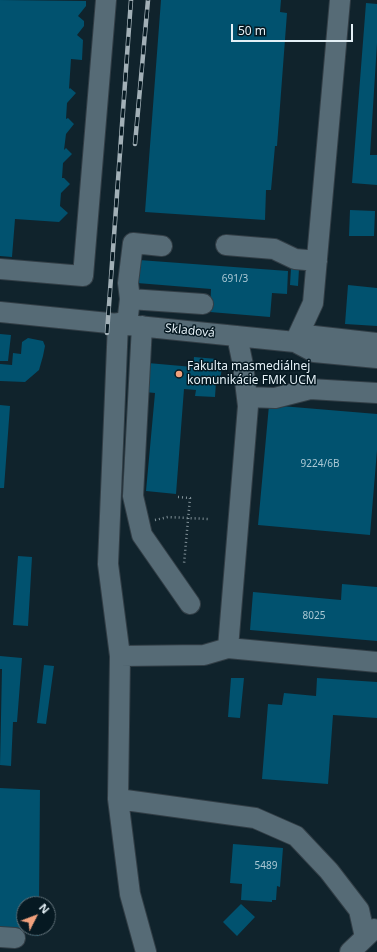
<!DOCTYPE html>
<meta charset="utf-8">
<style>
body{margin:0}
#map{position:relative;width:377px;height:952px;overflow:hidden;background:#10232c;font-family:"Noto Sans",sans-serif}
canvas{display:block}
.north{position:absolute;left:16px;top:896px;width:40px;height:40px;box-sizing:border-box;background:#061922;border:1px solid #5f6f77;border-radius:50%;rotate:48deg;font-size:11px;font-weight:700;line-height:16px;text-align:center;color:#e4f0f6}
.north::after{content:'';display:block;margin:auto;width:14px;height:18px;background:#f1a17d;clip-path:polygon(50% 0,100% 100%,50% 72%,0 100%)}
.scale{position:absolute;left:231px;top:24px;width:122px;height:18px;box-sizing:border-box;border:2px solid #e4f0f6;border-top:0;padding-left:5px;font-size:12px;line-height:14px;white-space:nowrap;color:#e4f0f6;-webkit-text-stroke:3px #061922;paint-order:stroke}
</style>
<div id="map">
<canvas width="377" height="952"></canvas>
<div class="north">N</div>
<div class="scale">50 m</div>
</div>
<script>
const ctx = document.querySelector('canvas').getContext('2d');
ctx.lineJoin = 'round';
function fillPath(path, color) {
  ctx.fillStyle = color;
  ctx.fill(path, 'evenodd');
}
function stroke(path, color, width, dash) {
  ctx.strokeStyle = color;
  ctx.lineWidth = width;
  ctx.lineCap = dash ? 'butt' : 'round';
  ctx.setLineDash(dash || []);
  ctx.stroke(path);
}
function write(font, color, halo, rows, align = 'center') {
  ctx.font = font + ' "Noto Sans",sans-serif';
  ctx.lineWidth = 3;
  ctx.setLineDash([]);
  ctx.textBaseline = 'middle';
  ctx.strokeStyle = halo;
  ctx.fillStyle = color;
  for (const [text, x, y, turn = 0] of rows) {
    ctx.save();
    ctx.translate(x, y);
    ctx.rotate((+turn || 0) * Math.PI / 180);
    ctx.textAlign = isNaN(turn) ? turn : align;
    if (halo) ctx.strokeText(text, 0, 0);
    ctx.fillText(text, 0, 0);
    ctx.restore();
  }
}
fillPath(new Path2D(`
 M0,0L86,1V6L78,16L84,21V26L77,35L83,40L82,60L71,59L69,89L70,88L76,93L67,103L66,119L68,118L74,124L66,134L64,150L66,148L72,154L63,163L62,178H64L70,184L61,193L60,206L68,213L59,222L15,219L12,257L0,256Z
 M161,0H281L280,12L287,13L277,146H275L271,190H266L265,220L145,212Z
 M366,3L377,4V43L370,155H377V185L352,183Z
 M350,210L375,211L374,236H349Z
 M139,260L288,271L287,294L272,293L270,317L210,312L211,289L137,283Z
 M291,268L299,269L298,286L290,285Z
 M348,285L377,288V326L345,324Z
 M0,334L11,335L8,361H0Z
 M28,338L43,341L45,346L43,356L39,370L25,382L0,381V364L12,365L13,353L21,354L22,342Z
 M194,357L217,359V366H222L220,382H216L215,397L195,396L196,390L184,389L176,494L146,491L155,393L145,392L148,363L193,367Z
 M0,405L10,406L4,488H0Z
 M269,405L377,414V450L370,535L258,525Z
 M18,556L32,557L28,626L13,625Z
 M342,584L377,587V641L250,630L253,592L341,600Z
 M0,656L22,658L17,722H13L11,766L0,765L2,669H0Z
 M44,665L54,666L46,724L37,723Z
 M231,678H244L240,718L228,717Z
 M317,678L377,682V718L333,715L328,784L262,779L268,704L282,705L284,693L316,696Z
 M0,788L40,790L39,904H24V929L0,927Z
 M233,844L283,848L280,887L277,886L276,900H272V902L241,900L242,884L230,883Z
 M241,904L255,917L237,936L223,922Z
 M26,928H39V936L30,935V929Z`), '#01526f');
const minor = new Path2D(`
 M226,245L274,249L295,259L317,261
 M0,269L83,276L106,0
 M130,299L128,283L133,243L162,246
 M0,312L295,342L314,352L377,358
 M118,323L108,564L120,656L118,799L130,894L146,952
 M127,324L130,299L203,304
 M142,326L133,496L142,535L190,604
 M237,336L243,365L248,406L228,648L377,662
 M295,342L313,303L340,0
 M295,342L314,336L377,343
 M247,397L275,398L310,389L377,393
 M120,656L204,655L228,648
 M118,799L255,818L296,836L329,871L359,910L365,937
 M0,937L15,938
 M350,952L374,929`);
stroke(minor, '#323e46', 22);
stroke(new Path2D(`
 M178,497L190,498L184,564
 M155,520L168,517L208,519`), '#819198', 2.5, [1, 3]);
stroke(minor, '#566b76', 20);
const rail = new Path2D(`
 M135,144L148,0
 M107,333L131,0`);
stroke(rail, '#a2b0b7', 4.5);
stroke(rail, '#061922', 3, [9]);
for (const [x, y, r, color] of [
 [179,374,4,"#f1a17d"]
]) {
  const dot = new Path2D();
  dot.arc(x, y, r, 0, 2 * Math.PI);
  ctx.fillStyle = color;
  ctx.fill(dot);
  stroke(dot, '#061922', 1.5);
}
write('10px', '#abc8d4', null, [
 ["691/3",235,279],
 ["9224/6B",320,464],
 ["8025",314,616],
 ["5489",266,866]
]);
write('12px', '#e4f0f6', '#061922', [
 ["Skladová",190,331,6]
]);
write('12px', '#e4f0f6', '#061922', [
 ["Fakulta masmediálnej",187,367],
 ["komunikácie FMK UCM",187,381]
], 'left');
</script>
